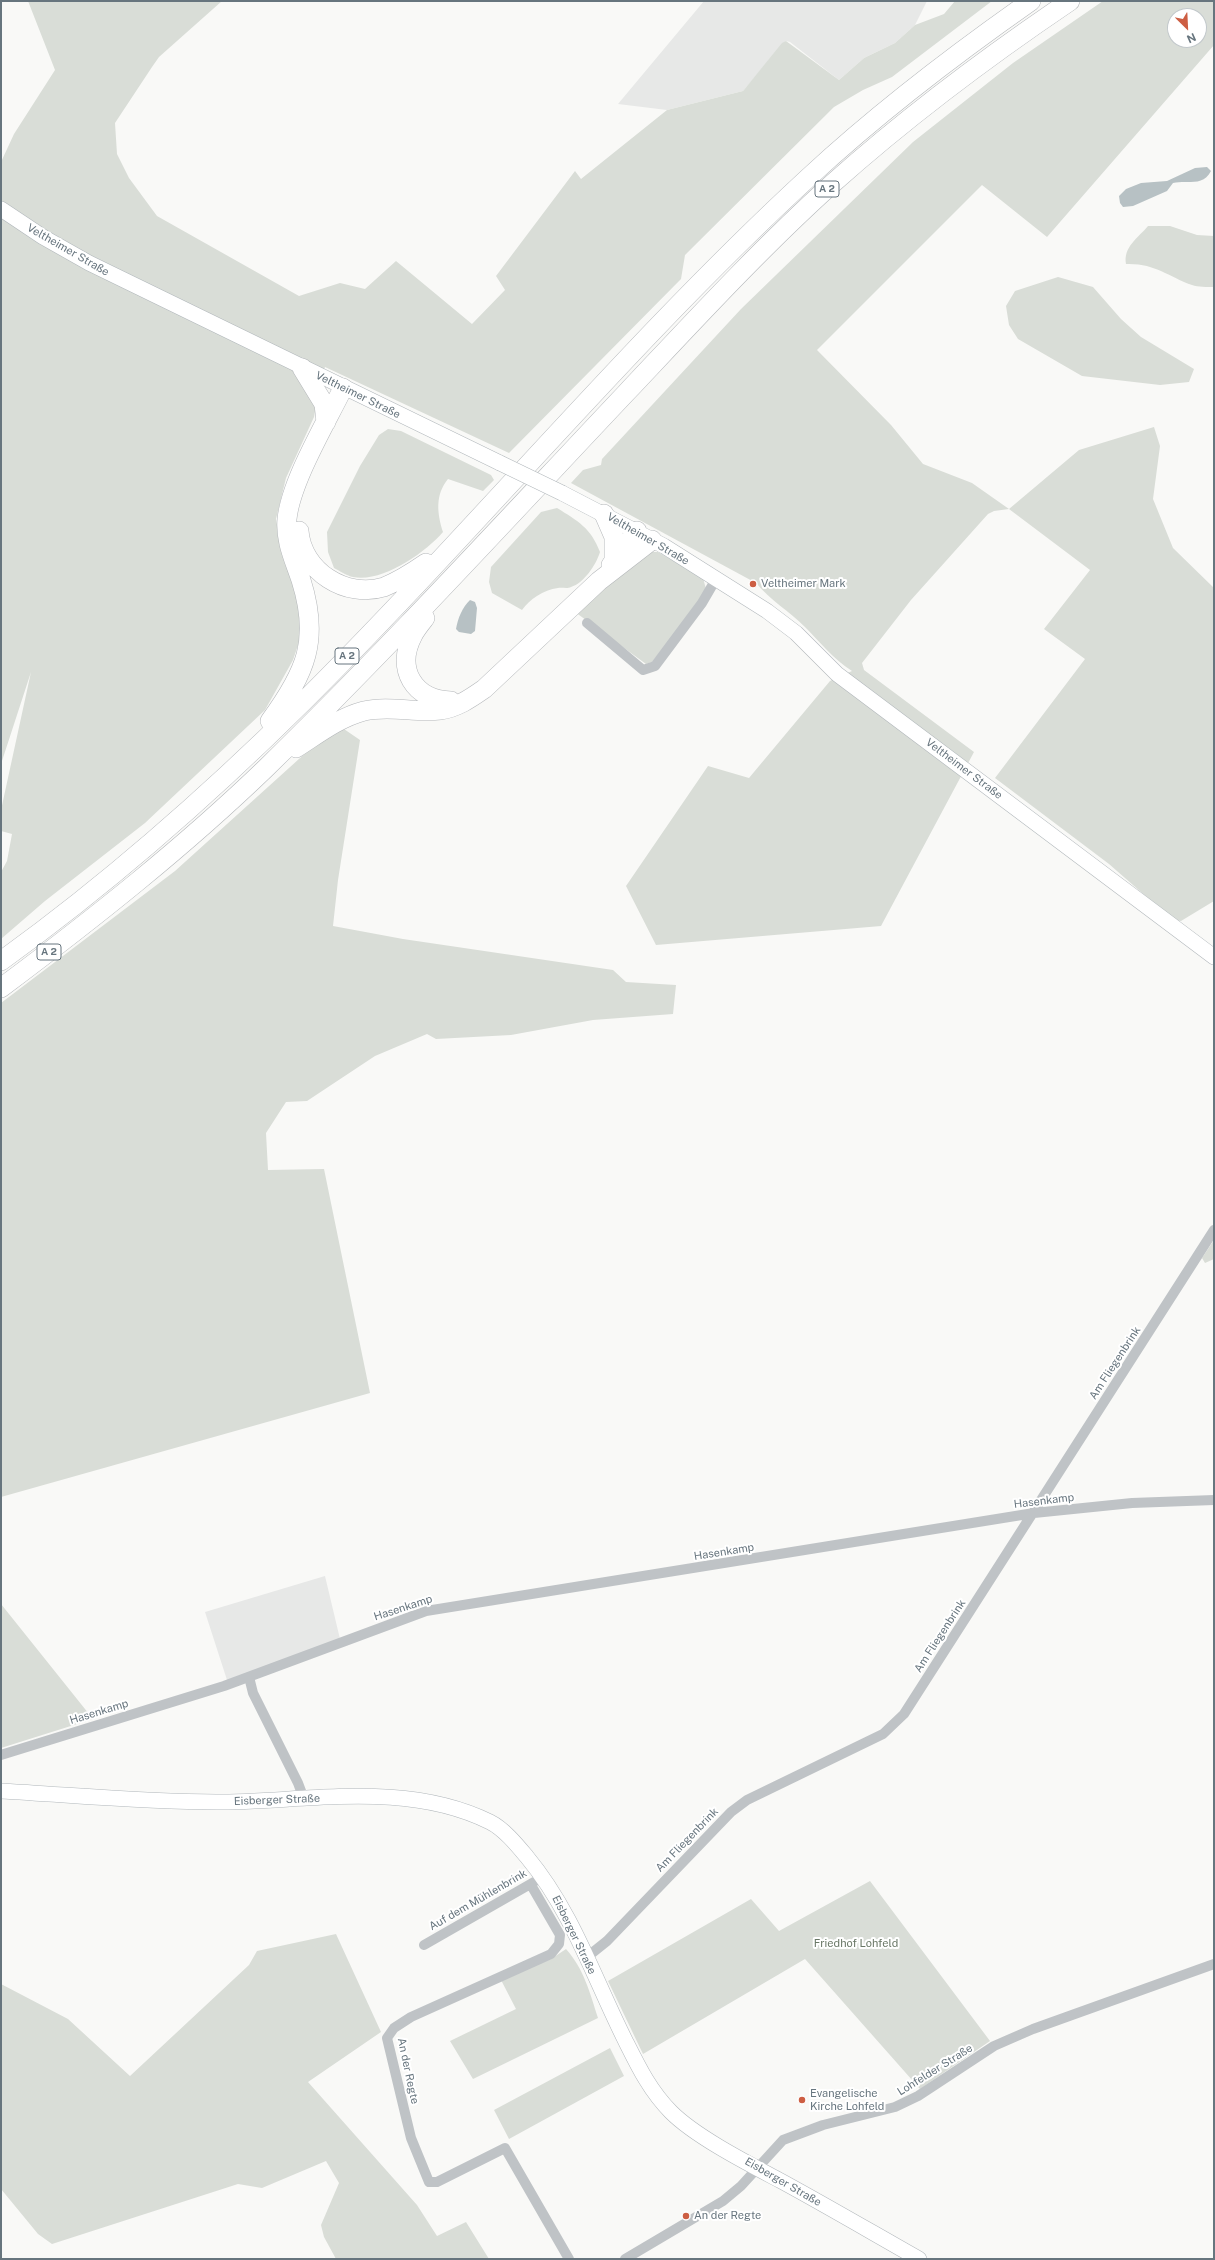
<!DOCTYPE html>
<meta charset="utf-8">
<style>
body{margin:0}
#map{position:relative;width:1215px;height:2260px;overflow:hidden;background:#f9f9f7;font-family:"Public Sans",sans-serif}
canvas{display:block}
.frame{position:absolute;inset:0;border:2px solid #67757e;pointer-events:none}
.north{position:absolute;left:1167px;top:8px;width:40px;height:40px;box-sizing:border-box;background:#fff;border:1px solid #c2c8cb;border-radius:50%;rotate:156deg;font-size:11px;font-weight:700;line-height:16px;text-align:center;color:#67757e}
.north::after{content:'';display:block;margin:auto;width:14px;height:18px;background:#cd5e43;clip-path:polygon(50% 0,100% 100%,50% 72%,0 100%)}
</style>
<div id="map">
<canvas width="1215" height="2260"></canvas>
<div class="frame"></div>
<div class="north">N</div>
</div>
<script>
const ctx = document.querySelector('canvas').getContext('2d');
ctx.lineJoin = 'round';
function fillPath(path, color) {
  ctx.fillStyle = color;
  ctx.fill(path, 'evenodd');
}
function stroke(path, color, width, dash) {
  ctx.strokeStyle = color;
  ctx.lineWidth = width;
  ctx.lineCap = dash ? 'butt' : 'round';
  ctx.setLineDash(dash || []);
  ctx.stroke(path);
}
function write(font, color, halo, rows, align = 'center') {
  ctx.font = font + ' "Public Sans",sans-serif';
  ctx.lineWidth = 4;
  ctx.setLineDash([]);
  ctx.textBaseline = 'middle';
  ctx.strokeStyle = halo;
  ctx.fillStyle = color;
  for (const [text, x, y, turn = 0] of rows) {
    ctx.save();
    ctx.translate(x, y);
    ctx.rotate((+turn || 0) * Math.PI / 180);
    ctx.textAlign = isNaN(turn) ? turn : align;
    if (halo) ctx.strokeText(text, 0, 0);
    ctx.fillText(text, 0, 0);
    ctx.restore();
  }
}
fillPath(new Path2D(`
 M704,1H927L915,25L895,43L864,58L839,80L790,42L786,41L743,91L667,110L618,104Z
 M325,1576L340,1639L227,1680L205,1612Z`), '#e7e8e7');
fillPath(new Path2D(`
 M28,1H222L159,57L152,67L115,123L117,154L129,178L157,216L299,296L340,283L365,289L396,261L472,324L505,290L496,276L575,171L581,179L667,110L743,91L782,43L786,41L839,80L864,58L895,43L915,25L944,14L955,1H992L892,77L863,90L834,107L685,255L681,279L509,453L325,367L311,399L316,407L314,417L286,478L276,519L282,553L300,600L301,636L293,660L265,710L145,823L45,901L1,939V872L7,861L12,834L1,831V810L31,672L1,764V162L14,134L55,70Z
 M1103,1H1214V45L1047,237L982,185L817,350L891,425L923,464L972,483L1009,509L1079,450L1154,427L1160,446L1153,499L1173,548L1214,588V901L1181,921L1173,920L1109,864L995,778L1085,659L1044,629L1090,570L1009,509L994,511L988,514L911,600L862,663L864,670L974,752L881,926L656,945L626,886L708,766L749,778L830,681L852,671C833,659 821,643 805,627C789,611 770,600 756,583L571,483L583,470L601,465L602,459L741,309L913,142L1013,63ZM1175,16H1199V40H1175Z
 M1148,226H1170L1197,235L1214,236V287C1207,287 1198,287 1192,285C1167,276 1155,263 1126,264C1123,247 1138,238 1148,226Z
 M1058,277L1093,287L1121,319L1141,337L1194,369L1189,382L1160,385L1082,376L1018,339L1009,325L1006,306L1015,291Z
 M388,429L401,431L491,475L494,480L483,491L448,479C435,495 437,513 443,532C425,553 382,583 353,577C347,576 340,571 334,568L328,552L327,532L360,466L379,435Z
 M557,508C578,521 591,528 600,552C596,565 584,583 571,587C567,589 562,587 558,588C543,590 530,599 522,610L492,593L489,582L491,567L541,512Z
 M651,552H658L703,578L706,589L704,596L652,662L646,664L575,612L637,558Z
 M341,727L360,740L338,880L333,926L403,939L613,970L626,982L676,985L673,1014L593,1020L511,1035L436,1039L427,1034L375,1056L307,1101L286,1102L266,1133L268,1170L324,1169L370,1393L1,1497V1003L175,871L310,749Z
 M1214,1240V1259L1205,1263L1202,1258Z
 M1,1604L93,1719L1,1748Z
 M870,1881L990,2041L920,2089L805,1959L643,2054L608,1981L751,1899L779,1931Z
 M336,1934L381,2032L308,2082L417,2205L437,2236L466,2222L489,2259H336L324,2237L321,2225L339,2183L326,2161L262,2188L238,2184L52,2244L38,2234L1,2189V1984L68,2019L130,2076L249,1965L257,1951Z
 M566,1949C584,1969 590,1993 598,2018L473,2079L450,2041L516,2009L501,1980L551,1959Z
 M610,2048L624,2076L509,2139L494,2110Z`), '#d9ddd7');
fillPath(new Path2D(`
 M1207,167L1211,171C1203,187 1187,180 1173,183L1167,191L1133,206L1123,207L1120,203L1119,196L1126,189L1141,183L1167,181L1195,168Z
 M470,600L475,602L477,608L475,631L471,634L459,632L456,629C458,618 462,608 470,600Z`), '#b7c1c4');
const secondary = new Path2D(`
 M1,209L43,237L89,263L500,463
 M562,493L664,546L767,611L796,633L837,674L1214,957
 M1,1791C72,1795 144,1802 216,1802C307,1802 405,1780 490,1822C504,1829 517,1845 527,1857C572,1911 594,1978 625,2040C638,2066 650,2091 671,2112C696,2137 749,2164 781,2181C827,2206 873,2233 919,2259`);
const motorway = new Path2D(`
 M302,368L324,404L326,422
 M604,514L614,537V561
 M299,531C302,571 346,599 384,587C399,581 413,572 426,563
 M611,565L637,531
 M425,618C421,623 416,629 413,635C395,669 414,700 451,701
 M270,721C306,672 320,640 301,580C294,559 285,541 287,519C291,481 326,423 343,388
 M296,748C318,734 338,718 364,711C389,705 415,713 440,710C457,708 471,698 484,689L599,581L652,540
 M1,961C108,884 208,796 302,703C475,531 630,342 809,177C878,113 954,55 1031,1
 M1,988C93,919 183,848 266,768C390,647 507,519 626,393C693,322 759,250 832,184C907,117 987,57 1070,1`);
stroke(secondary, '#b1b7bb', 16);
stroke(motorway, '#b3b6b9', 20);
stroke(new Path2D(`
 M587,623L643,670L655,666L702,603L716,579
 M249,1677L253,1693L298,1783L304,1799
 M1,1755L224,1686L426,1611L1034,1513L1132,1503L1214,1500
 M531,1885L560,1935L559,1944L551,1954L411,2017L394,2028L387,2038L411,2138L429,2182H437L505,2148L569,2259
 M424,1945L534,1882
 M587,1957L607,1941L731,1812L747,1800L883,1734L904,1714L1214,1230
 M625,2259L723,2201L741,2186L783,2140L823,2125L895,2107L918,2096L994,2046L1033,2029L1214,1964`), '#bfc3c6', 10);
stroke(secondary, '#fff', 15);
stroke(motorway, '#fff', 19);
const secondaryBridge = new Path2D(`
 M500,463L562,493`);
stroke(secondaryBridge, '#b1b7bb', 16, []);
stroke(secondaryBridge, '#fff', 15);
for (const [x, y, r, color] of [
 [753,584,4,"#cd5e43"],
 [802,2100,4,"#cd5e43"],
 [686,2216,4,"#cd5e43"]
]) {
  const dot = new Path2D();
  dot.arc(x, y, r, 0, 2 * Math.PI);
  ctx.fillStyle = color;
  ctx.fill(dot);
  stroke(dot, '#fff', 1.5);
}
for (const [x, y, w] of [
 [827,189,24],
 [347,656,24],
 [49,952,24]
]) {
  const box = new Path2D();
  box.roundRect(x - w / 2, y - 8, w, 16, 3);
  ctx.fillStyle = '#fff';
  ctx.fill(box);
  stroke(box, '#67757e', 1);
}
write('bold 10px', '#67757e', null, [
 ["A 2",827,189],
 ["A 2",347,656],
 ["A 2",49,952]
]);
write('11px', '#67757e', '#fff', [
 ["Veltheimer Straße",68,250,30],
 ["Veltheimer Straße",358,395,26],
 ["Veltheimer Straße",648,539,30],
 ["Veltheimer Straße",964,769,37],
 ["Am Fliegenbrink",1115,1363,-57],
 ["Hasenkamp",1044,1501,-7],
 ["Hasenkamp",724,1552,-9],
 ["Hasenkamp",403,1608,-18],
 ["Am Fliegenbrink",940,1636,-57],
 ["Hasenkamp",99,1712,-17],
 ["Eisberger Straße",277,1800,-2],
 ["Am Fliegenbrink",687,1840,-46],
 ["Auf dem Mühlenbrink",478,1900,-30],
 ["Eisberger Straße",574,1935,64],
 ["Lohfelder Straße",935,2070,-32],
 ["An der Regte",408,2071,78],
 ["Eisberger Straße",783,2182,30]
]);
write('11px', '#67757e', '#fff', [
 ["Veltheimer Mark",761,584],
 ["Evangelische",810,2094],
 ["Kirche Lohfeld",810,2107],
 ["An der Regte",694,2216]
], 'left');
write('11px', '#697766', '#fff', [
 ["Friedhof Lohfeld",856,1944]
]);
</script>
